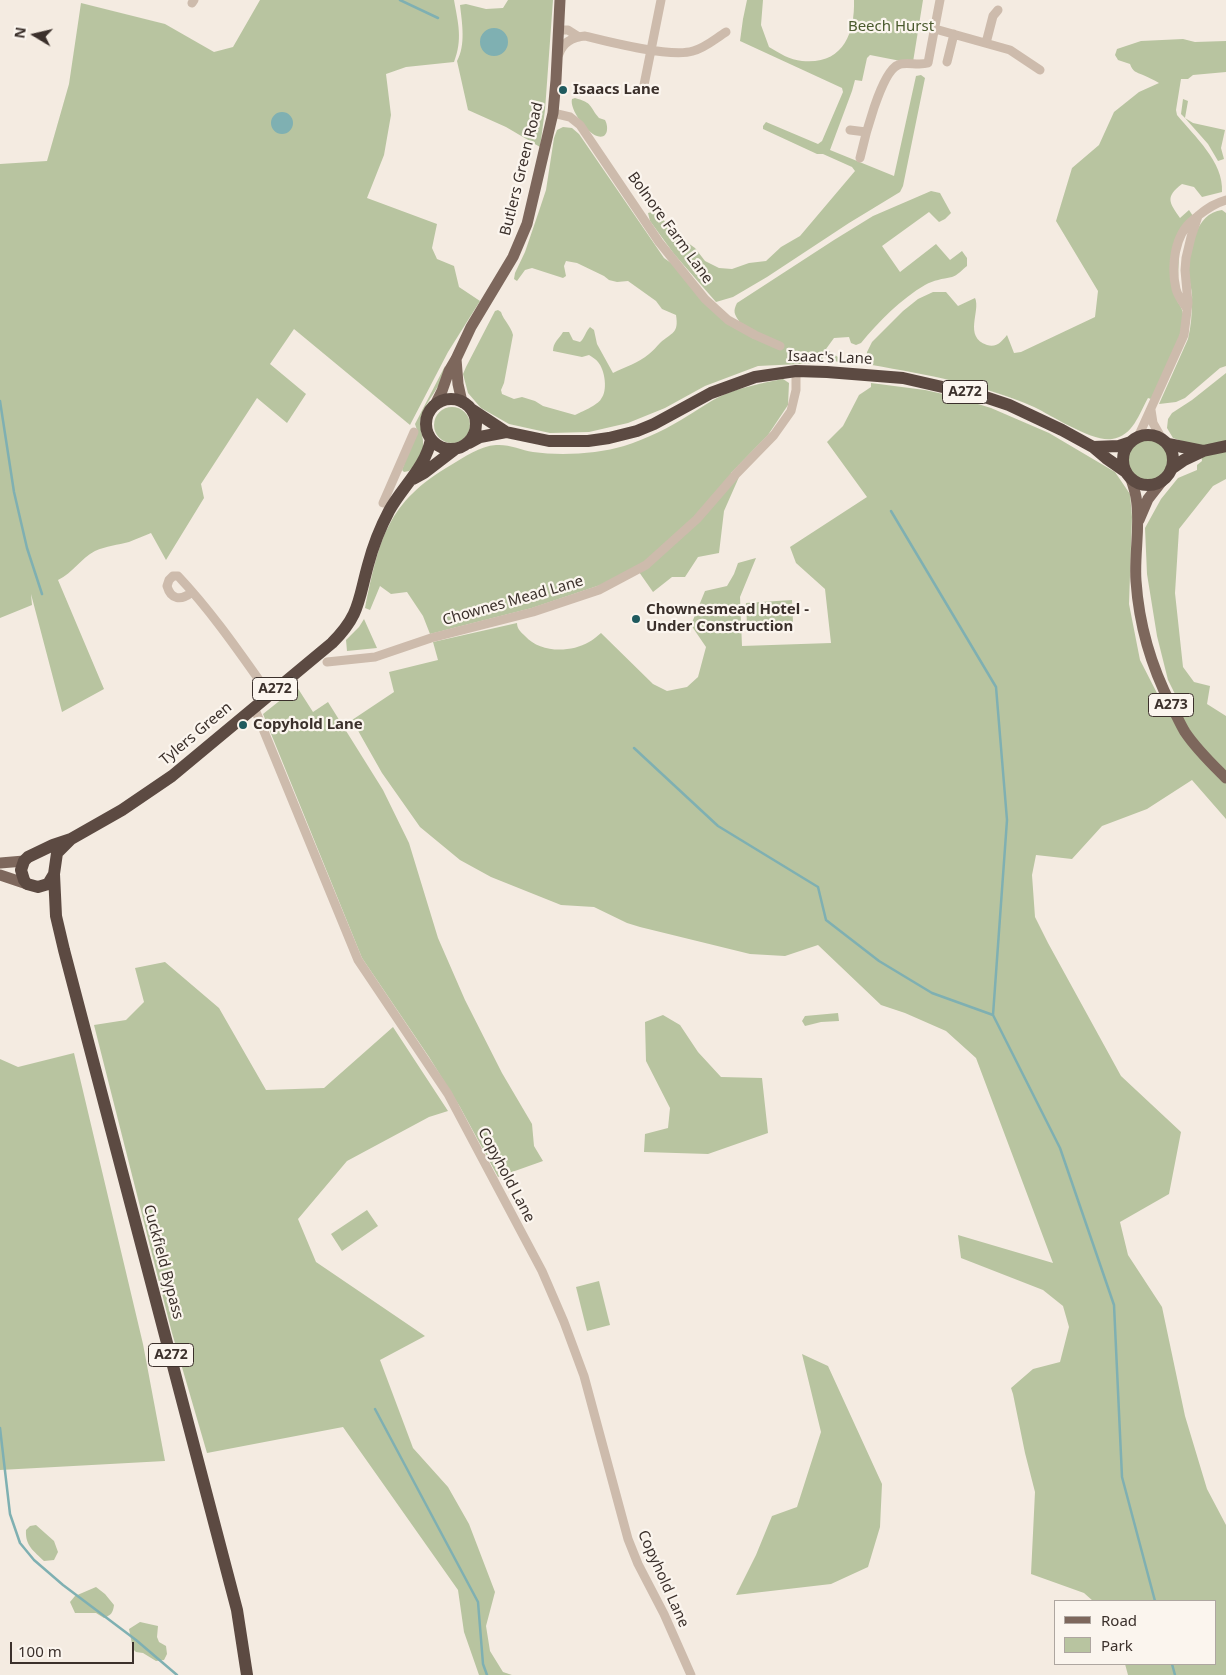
<!DOCTYPE html>
<style>
body{margin:0}
#map{position:relative;width:1226px;height:1675px;overflow:hidden;background:#f4ebe1;font-family:"Noto Sans",sans-serif}
canvas{display:block}
.legend{position:absolute;left:1054px;top:1600px;width:162px;height:65px;box-sizing:border-box;background:#fbf5ee;border:1px solid #aea6a0;margin:0;padding:6px 9px;list-style:none;font-size:15px;color:#3b302b}
.legend li{display:flex;align-items:center;gap:10px;height:25px}
.legend b{width:25px;border:1px solid #aea6a0}
.north{position:absolute;left:10px;top:10px;width:50px;height:50px;-webkit-text-stroke:4px #fbf5ee;paint-order:stroke;rotate:279deg;font-size:14px;font-weight:700;line-height:20px;text-align:center;color:#3b302b}
.north::after{content:'';display:block;margin:auto;width:18px;height:22px;background:#3b302b;clip-path:polygon(50% 0,100% 100%,50% 72%,0 100%)}
.scale{position:absolute;left:10px;top:1642px;width:124px;height:22px;box-sizing:border-box;border:2px solid #3b302b;border-top:0;padding-left:6px;font-size:15px;line-height:18px;white-space:nowrap;color:#3b302b;-webkit-text-stroke:4px #fbf5ee;paint-order:stroke}
</style>
<div id="map">
<canvas width="1226" height="1675"></canvas>
<ul class="legend">
<li><b style="height:6px;background:#7d675c"></b>Road</li>
<li><b style="height:14px;background:#b8c4a0"></b>Park</li>
</ul>
<div class="north">N</div>
<div class="scale">100 m</div>
</div>
<script>
const ctx = document.querySelector('canvas').getContext('2d');
ctx.lineJoin = 'round';
function fillPath(path, color) {
  ctx.fillStyle = color;
  ctx.fill(path, 'evenodd');
}
function stroke(path, color, width, dash) {
  ctx.strokeStyle = color;
  ctx.lineWidth = width;
  ctx.lineCap = dash ? 'butt' : 'round';
  ctx.setLineDash(dash || []);
  ctx.stroke(path);
}
function write(font, color, halo, rows, align = 'center') {
  ctx.font = font + ' "Noto Sans",sans-serif';
  ctx.lineWidth = 4.5;
  ctx.setLineDash([]);
  ctx.textBaseline = 'middle';
  ctx.strokeStyle = halo;
  ctx.fillStyle = color;
  for (const [text, x, y, turn = 0] of rows) {
    ctx.save();
    ctx.translate(x, y);
    ctx.rotate((+turn || 0) * Math.PI / 180);
    ctx.textAlign = isNaN(turn) ? turn : align;
    if (halo) ctx.strokeText(text, 0, 0);
    ctx.fillText(text, 0, 0);
    ctx.restore();
  }
}
fillPath(new Path2D(`
 M260,0H454C458,23 463,39 454,62L406,67L386,74L391,115L384,155L367,198L437,224L432,248L437,259L454,266L459,287L480,301L448,352L410,425L294,329L270,364L306,394L287,423L257,398L201,484L204,498L166,560L151,533C144,536 136,539 129,542C118,545 106,546 95,551C81,558 73,573 58,580L104,689L62,712L31,594L32,605L0,618V164L47,161L69,84L81,3L165,24L214,52L233,47Z
 M508,0H553L545,110L540,147L506,127L468,110L457,61C466,45 462,23 460,5L466,4L486,9L503,8Z
 M747,0H763L761,25L769,47C779,53 790,60 802,61C842,65 855,35 854,0H923L913,62L911,63L870,55L867,58L862,81L855,80L852,91L830,150L894,176L916,76L921,75L925,78L903,186L900,192L849,223L767,277L733,297L716,302L674,254L650,221L648,213L652,212L660,216L677,235L695,248L705,261L719,268L732,269L749,263L766,261L781,247L800,236L855,171L852,167L823,154H817L763,129V126L766,122L818,144L822,141L843,92L842,88L740,41L743,19Z
 M1183,39L1195,42L1226,41V72L1193,75L1188,79H1181L1176,110L1177,115C1194,136 1224,162 1222,192L1202,197L1194,187L1182,184C1165,197 1169,202 1180,218L1189,210L1193,216L1180,230L1177,301C1180,305 1183,310 1183,315C1184,338 1161,377 1151,399L1148,398C1139,414 1133,436 1112,439C1092,442 1053,416 1034,407C982,384 927,375 872,365L866,361L867,352L872,342L903,311L918,299L933,292H946L958,306L975,298C981,311 963,337 987,345C997,348 1002,341 1007,335L1014,353L1021,352L1095,317L1098,291L1056,221L1072,168L1099,145L1114,112L1139,92L1159,83C1154,80 1148,77 1143,75C1136,72 1133,72 1130,64L1118,60L1115,55L1117,49L1141,41Z
 M575,98C593,103 589,106 599,118L605,120C609,127 608,140 597,136C587,133 569,109 572,99Z
 M1183,99L1188,101L1185,118L1193,123L1225,130L1221,148L1224,159L1218,161L1208,144L1185,118L1181,114Z
 M563,127L572,128L579,134L664,258L671,263L735,327L739,321C734,314 733,311 737,303L834,240L873,216L931,191L940,193L951,213L945,219L939,222L929,212L882,246L900,272L936,244L950,260L962,251L967,258V266C963,269 957,276 952,277C942,279 934,280 925,285C901,299 879,321 861,343L856,345L851,343L849,337L834,338L826,349L841,359L838,362L824,357L820,363L758,366L705,386L665,408L628,423L589,432L550,433L509,424L481,408L468,393L463,374L466,367L495,311L498,310L501,312C504,321 511,326 513,335L504,383L501,390L502,394L514,399L522,397L535,401L543,406L575,415C581,412 598,405 601,399C608,391 605,370 598,362C596,359 592,357 589,355L582,357L553,351C553,342 559,339 563,332H569L573,340L580,342C585,338 585,332 590,327L594,330L597,344L613,373C625,367 638,363 649,354C653,351 656,347 660,343C672,332 679,334 676,315L662,309L656,301L628,281L617,282L609,280L604,276L577,263L566,261L564,266L566,276L563,278L532,268L525,270L517,281L514,279L515,273L525,252L540,208L546,190L554,138L557,130Z
 M1222,210L1226,213V366L1220,368L1185,398L1176,402L1159,404L1188,339C1191,326 1192,314 1192,300C1193,292 1189,283 1189,273C1189,251 1195,213 1222,210Z
 M445,366C444,384 428,398 422,414C417,426 425,437 423,449C422,457 414,465 409,471L404,472L402,470L417,430L415,424Z
 M1226,373V479L1213,486L1179,529L1175,593L1183,667L1194,682L1210,686L1207,704L1226,716V819L1192,780L1147,809L1102,826L1072,859L1036,855L1032,875L1035,917L1048,943L1121,1076L1181,1132L1169,1194L1120,1222L1128,1255L1162,1307L1185,1416L1207,1489L1226,1525V1675H1128L1125,1664H1215V1601H1093L1084,1593L1031,1574L1035,1492L1025,1453L1013,1394L1011,1388L1033,1369L1060,1362L1069,1327L1063,1306L1043,1290L961,1258L958,1235L1053,1263L976,1058L946,1031L905,1013L881,1005L818,945L785,956L750,954L640,927L627,923L594,907L561,905L491,877L460,860L420,827L382,773L352,720L394,692L389,672L438,660L433,642L517,623C517,629 521,632 525,636C540,653 570,653 589,642C593,640 597,636 601,633L653,684L667,691L687,687L698,677L706,647L691,625L705,591L727,586L734,574L738,563L756,558L740,597L742,646L831,643L825,589L796,563L790,547L867,497L827,442L843,426L859,395L871,387V383L925,390L952,396L991,408L1049,433L1115,472L1130,494L1132,517L1129,604L1140,660L1160,699L1183,710L1168,680L1157,636L1147,574L1145,528L1161,499L1178,478L1197,470V465L1202,461L1200,444H1191L1173,438L1167,428L1168,419L1172,413L1192,400Z
 M783,379L789,383L788,405L768,435L731,473L739,477L724,511L719,553L698,557L685,577H672L653,592L639,572L532,608L430,634L423,616L407,592L391,594L380,586L370,610L365,608C379,540 387,502 451,465C464,457 480,446 496,445C509,444 521,450 533,452C560,456 598,454 624,446C646,439 669,428 689,415C699,409 710,401 721,396C741,387 763,383 783,379Z
 M434 425a18 18 0 1 1 36 0a18 18 0 1 1-36 0Z
 M1128 460a20 20 0 1 1 40 0a20 20 0 1 1-40 0Z
 M792,600L793,623L747,625L746,603Z
 M364,619L377,648L347,651L346,640L359,627Z
 M297,687L313,712L328,702L383,790L409,843L438,938L465,1000L502,1073L532,1124L534,1146L543,1161L498,1177L460,1107L429,1057L362,958L263,714Z
 M165,962L219,1008L266,1090L324,1088L393,1027L448,1111L429,1117L347,1161L298,1219L316,1262L425,1336L380,1360L413,1448L448,1487L469,1524L495,1592L486,1626L490,1651L503,1672L512,1675H479L464,1632L458,1590L343,1427L207,1453L172,1333L94,1025L126,1020L144,1002L135,968Z
 M838,1013L839,1021L821,1022L805,1026L802,1021L805,1016Z
 M663,1015L680,1025L698,1052L721,1077L762,1078L768,1133L708,1154L644,1152L645,1134L668,1128L670,1108L646,1061L645,1022Z
 M74,1053L143,1344L165,1461L0,1470V1059L18,1067Z
 M367,1210L378,1226L342,1251L331,1234Z
 M599,1281L610,1325L587,1331L576,1287Z
 M802,1354L828,1366L882,1484L880,1527L868,1567L831,1584L736,1595L756,1555L772,1516L797,1507L821,1432Z
 M36,1525L54,1541L58,1552L54,1560L44,1561C34,1551 25,1546 26,1530L30,1526Z
 M96,1587L105,1594L114,1605C113,1613 111,1615 104,1618L96,1613H75L70,1602L75,1596Z
 M140,1622L158,1626L157,1637L159,1642L166,1646L167,1654L164,1660L156,1661L143,1653L136,1652L133,1649L129,1629Z`), '#b8c4a0');
fillPath(new Path2D(`
 M480 42a14 14 0 1 1 28 0a14 14 0 1 1-28 0Z
 M271 123a11 11 0 1 1 22 0a11 11 0 1 1-22 0Z`), '#7fb0b2');
stroke(new Path2D(`
 M400,0L438,18
 M0,401L14,492L27,548L42,594
 M891,511L996,687L1007,820L993,1015L1060,1148L1114,1305L1122,1477L1155,1601
 M634,748L718,826L818,887L826,920L879,961L932,993L993,1015
 M375,1409L478,1602L483,1664L487,1675
 M0,1428L10,1514L20,1543L34,1560L63,1585L136,1640L177,1675
 M1172,1664L1175,1675`), '#7fb0b2', 2.5);
stroke(new Path2D(`
 M192,3L194,0
 M935,29L1010,50L1040,70
 M559,30H568L579,37
 M986,43L993,16L998,10
 M559,54C563,42 573,37 585,36C609,42 671,58 693,51C705,48 715,39 726,32
 M947,62L954,34
 M644,85L661,0
 M553,113L570,117L580,125L659,242L705,299L728,320L755,335L780,346
 M850,130L866,132
 M860,158C864,140 881,72 898,65C905,61 918,66 928,63L940,0
 M1187,309C1183,302 1178,297 1176,289C1171,267 1174,235 1193,220C1195,218 1197,217 1199,215C1208,208 1215,203 1226,200
 M1151,410L1153,423L1162,439
 M1138,437L1184,335L1188,303L1185,270L1186,258L1191,237L1198,216
 M383,503L414,432
 M192,592C181,601 171,600 167,586L169,580L173,576H178C212,612 240,653 269,694
 M327,662L375,657L431,638L533,612L599,590L646,565L697,519L736,474L774,435L791,411L796,390V371
 M254,707L358,960L448,1094L542,1271L564,1322L584,1376L628,1539L638,1564L664,1614L691,1675`), '#cdbbac', 9);
stroke(new Path2D(`
 M456,359L458,384L462,402
 M435,405L442,391L449,371L456,359L471,327L513,257L527,224L553,113L556,80L560,0
 M1131,479C1133,485 1135,491 1136,497C1141,524 1134,554 1136,581C1139,625 1151,666 1171,705C1176,714 1180,724 1185,732C1197,750 1211,763 1226,778
 M1139,520L1148,499L1162,481
 M0,863L24,861
 M0,875L27,884`), '#7d675c', 11);
stroke(new Path2D(`
 M426 424a25 25 0 1 1 50 0a25 25 0 1 1-50 0Z
 M471,409L506,432
 M1123 460a25 25 0 1 1 50 0a25 25 0 1 1-50 0Z
 M469,443L480,437L506,432L549,441H588L609,438L637,431L654,424L711,393L755,377L796,371L827,372L903,378L982,396L1009,405L1062,430L1093,447L1106,458L1126,472
 M1168,444L1203,451L1226,446
 M1093,447L1119,446L1131,442
 M1171,469L1184,460L1203,451
 M413,479L424,473L454,450
 M71,839L57,853L54,874L48,884L38,887L27,884L24,880L21,870L24,861L28,857L53,845L71,839L122,810L172,776L332,643C360,615 358,601 368,565C373,546 380,528 389,511C402,487 426,467 431,439
 M54,874L56,916L64,950L237,1610L247,1675`), '#5c4a42', 12);
for (const [x, y, r, color] of [
 [563,90,5,"#1f5a5e"],
 [636,619,5,"#1f5a5e"],
 [243,725,5,"#1f5a5e"]
]) {
  const dot = new Path2D();
  dot.arc(x, y, r, 0, 2 * Math.PI);
  ctx.fillStyle = color;
  ctx.fill(dot);
  stroke(dot, '#fbf5ee', 2);
}
for (const [x, y, w] of [
 [965,392,45],
 [275,689,45],
 [1171,705,45],
 [171,1355,45]
]) {
  const box = new Path2D();
  box.roundRect(x - w / 2, y - 11.5, w, 23, 4);
  ctx.fillStyle = '#fbf5ee';
  ctx.fill(box);
  stroke(box, '#3b302b', 1);
}
write('bold 14px', '#3b302b', null, [
 ["A272",965,392],
 ["A272",275,689],
 ["A273",1171,705],
 ["A272",171,1355]
]);
write('15px', '#4a5a2e', '#fbf5ee', [
 ["Beech Hurst",891,27]
]);
write('bold 15px', '#3b302b', '#fbf5ee', [
 ["Isaacs Lane",573,90],
 ["Chownesmead Hotel -",646,610],
 ["Under Construction",646,627],
 ["Copyhold Lane",253,725]
], 'left');
write('15px', '#3b302b', '#fbf5ee', [
 ["Butlers Green Road",522,169,-76],
 ["Bolnore Farm Lane",670,228,54],
 ["Isaac's Lane",830,358,2],
 ["Chownes Mead Lane",513,601,-16],
 ["Tylers Green",196,734,-40],
 ["Copyhold Lane",506,1175,62],
 ["Cuckfield Bypass",163,1262,75],
 ["Copyhold Lane",663,1579,66]
]);
</script>
